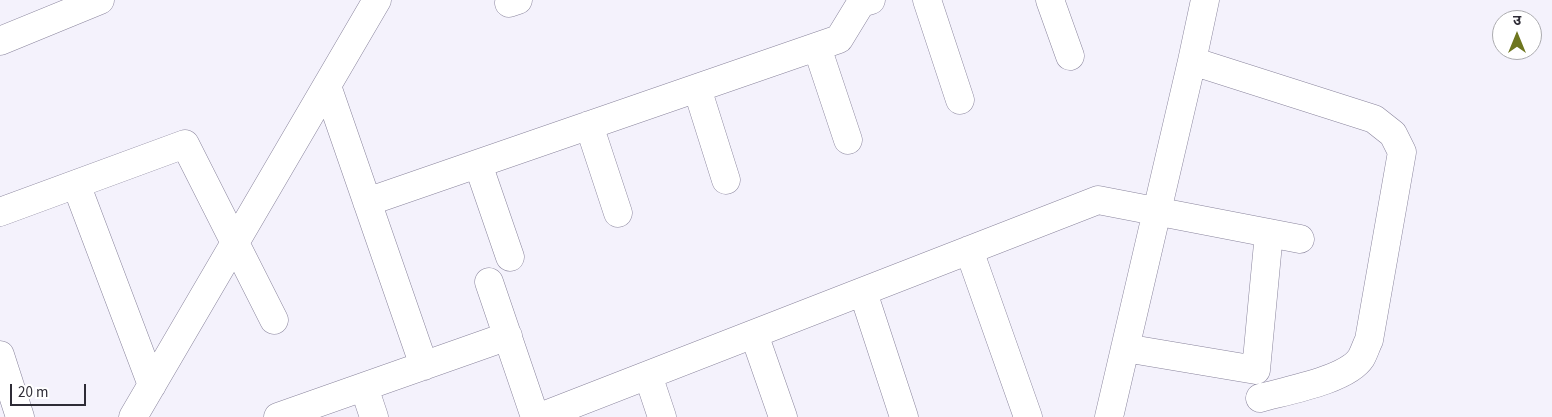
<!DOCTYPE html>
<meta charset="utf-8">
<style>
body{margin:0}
#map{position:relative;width:1552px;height:417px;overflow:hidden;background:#f4f2fc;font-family:"Source Sans 3","Noto Sans Devanagari",sans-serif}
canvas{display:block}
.north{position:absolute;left:1492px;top:10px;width:50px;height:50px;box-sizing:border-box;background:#fff;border:1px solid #ababaf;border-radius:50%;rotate:0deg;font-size:14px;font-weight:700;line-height:20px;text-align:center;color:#2e2c36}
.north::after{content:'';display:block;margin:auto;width:18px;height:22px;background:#6e761f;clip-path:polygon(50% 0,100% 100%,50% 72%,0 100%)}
.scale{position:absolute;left:10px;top:384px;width:76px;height:22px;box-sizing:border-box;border:2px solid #2e2c36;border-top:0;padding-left:6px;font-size:15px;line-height:18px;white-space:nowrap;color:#2e2c36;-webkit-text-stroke:4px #fff;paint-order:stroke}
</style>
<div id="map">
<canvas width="1552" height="417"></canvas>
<div class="north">उ</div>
<div class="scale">20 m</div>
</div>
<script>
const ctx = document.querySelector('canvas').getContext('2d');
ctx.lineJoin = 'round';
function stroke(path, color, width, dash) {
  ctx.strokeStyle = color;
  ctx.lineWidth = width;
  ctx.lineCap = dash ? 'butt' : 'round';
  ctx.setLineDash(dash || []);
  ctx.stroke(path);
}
const minor = new Path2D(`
 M927,0L960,100
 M1050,0L1070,56
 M509,3L518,0
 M0,41L100,0
 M817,47L848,140
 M1192,61L1374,119L1393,134L1402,152L1369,340C1366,346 1364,353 1361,358C1347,380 1285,391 1260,398
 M327,86L424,366
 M697,88L726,180
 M589,125L618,213
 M478,164L510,257
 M76,184L152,385
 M367,202L839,39L861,3L871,0
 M0,212L185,144L274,320
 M969,250L1028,417
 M489,282L535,417
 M863,292L904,417
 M754,334L783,417
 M1125,348L1256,370L1269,233
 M0,355L20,417
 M648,375L662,417
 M364,387L374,417
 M133,417L377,0
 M278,417L508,336
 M540,417L1098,200L1300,239
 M1109,417L1192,61L1205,0`);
stroke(minor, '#89849c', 29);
stroke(minor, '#fff', 28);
</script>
